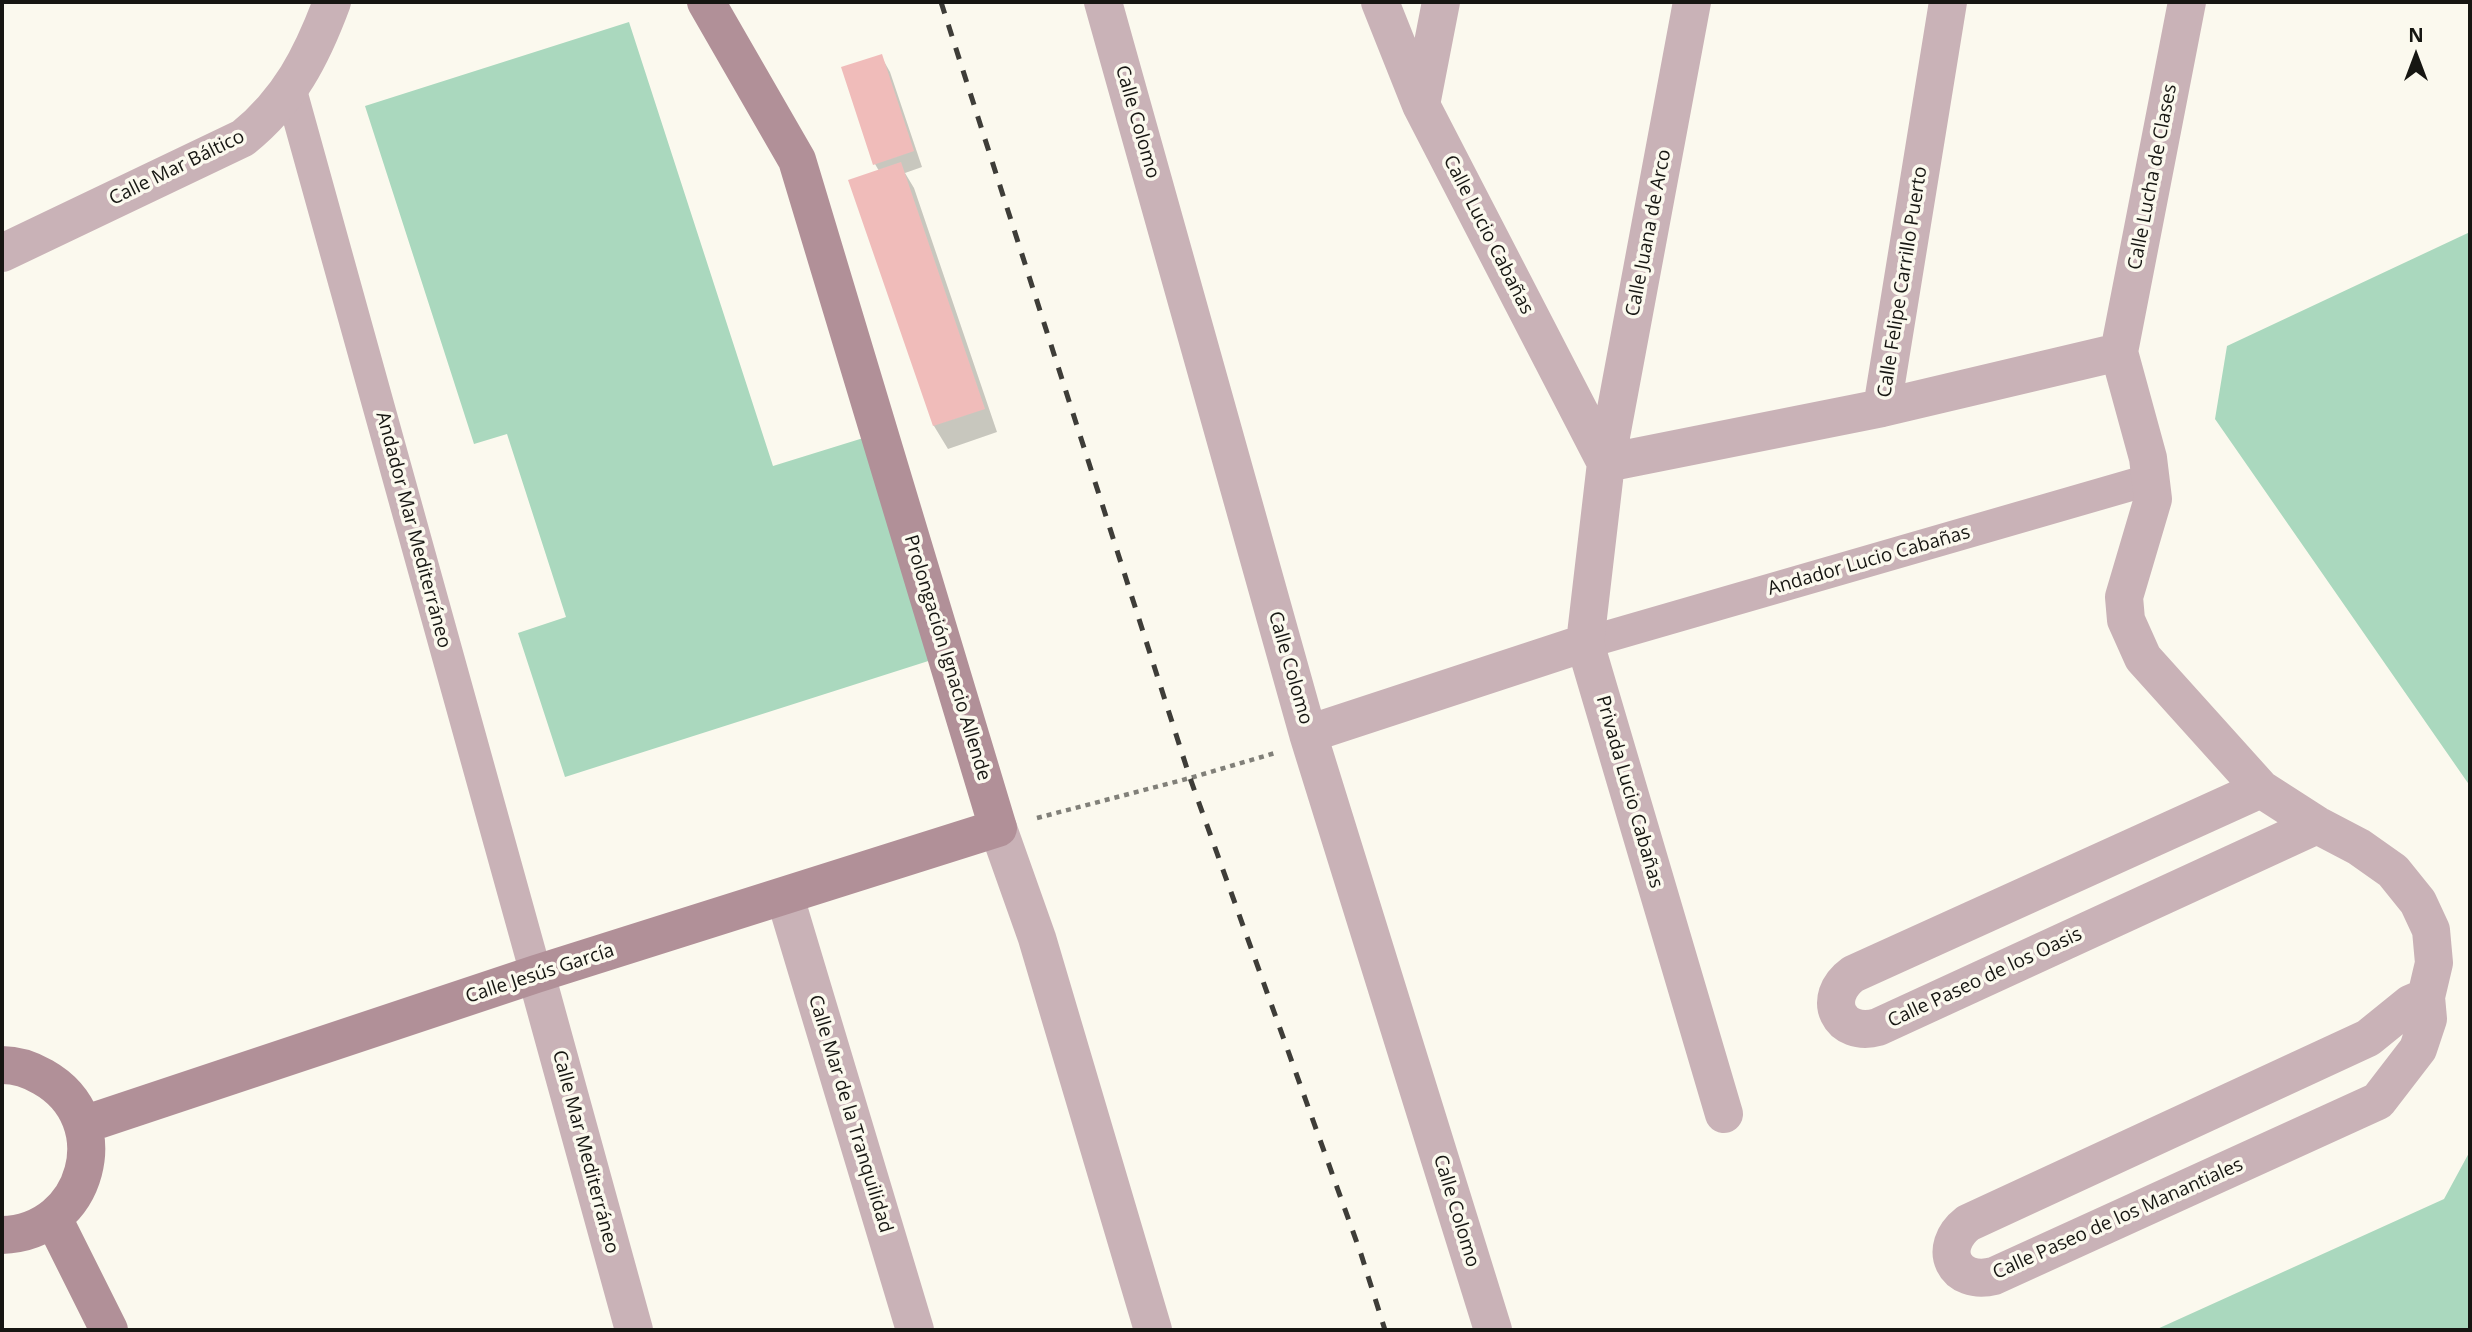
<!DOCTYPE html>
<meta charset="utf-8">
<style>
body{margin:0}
#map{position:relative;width:2472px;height:1332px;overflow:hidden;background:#fbf9ee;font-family:"Open Sans",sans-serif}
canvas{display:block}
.frame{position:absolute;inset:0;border:4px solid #161612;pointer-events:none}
.north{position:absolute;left:2381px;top:21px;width:70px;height:70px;-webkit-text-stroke:5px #fbf9ee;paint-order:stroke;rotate:0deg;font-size:19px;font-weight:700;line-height:28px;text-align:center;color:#161612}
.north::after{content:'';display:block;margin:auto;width:24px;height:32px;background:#161612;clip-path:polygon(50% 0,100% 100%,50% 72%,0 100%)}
</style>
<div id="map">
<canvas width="2472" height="1332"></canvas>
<div class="frame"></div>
<div class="north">N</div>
</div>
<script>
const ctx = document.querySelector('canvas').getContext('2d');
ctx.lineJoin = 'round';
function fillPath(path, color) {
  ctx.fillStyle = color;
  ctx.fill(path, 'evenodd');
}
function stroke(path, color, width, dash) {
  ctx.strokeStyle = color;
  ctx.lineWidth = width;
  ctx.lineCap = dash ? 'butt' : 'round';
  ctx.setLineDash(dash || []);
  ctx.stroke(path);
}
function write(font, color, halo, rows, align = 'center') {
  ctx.font = font + ' "Open Sans",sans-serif';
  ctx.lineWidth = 7;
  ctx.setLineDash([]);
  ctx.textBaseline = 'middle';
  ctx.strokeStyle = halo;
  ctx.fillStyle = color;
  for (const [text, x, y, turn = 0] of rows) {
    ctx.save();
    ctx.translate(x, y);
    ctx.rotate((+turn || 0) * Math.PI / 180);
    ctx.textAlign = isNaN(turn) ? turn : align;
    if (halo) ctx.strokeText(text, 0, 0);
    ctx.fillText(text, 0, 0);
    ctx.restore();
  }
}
fillPath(new Path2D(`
 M629,22L773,466L873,435L944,656L565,777L518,633L566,617L507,434L474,444L365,106Z
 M2470,232V786L2215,419L2227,346Z
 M2470,1151V1330H2155L2444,1199Z`), '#aad8be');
fillPath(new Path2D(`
 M881,56L890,72L922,167L905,173L914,188L997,432L948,449L934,426L851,181L879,171L875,164Z`), '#0003');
fillPath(new Path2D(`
 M882,54L914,151L873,165L841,67Z
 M901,162L985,409L933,426L848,180Z`), '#f0bcba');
stroke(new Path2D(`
 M1037,818L1190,778L1275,753`), '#818079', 4.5, [5, 5]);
stroke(new Path2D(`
 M290,87L536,974
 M1585,643L2152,479`), '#c9b2b7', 32);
stroke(new Path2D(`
 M1103,2L1308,734L1493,1330
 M1380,2L1421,105L1606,463
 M1692,2L1606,463L1585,643L1724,1114
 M2187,2L2119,352L2148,458L2153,499L2124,597L2126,620L2143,658L2261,789L2317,825L2359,847L2393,871L2418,902L2431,930L2434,963L2426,997
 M1421,105L1441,2
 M2,253L243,138C289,101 312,56 332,2
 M1882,408L1948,2
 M1606,463L1882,408L2119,352
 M1308,734L1585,643
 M2261,789L1853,974C1820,998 1839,1038 1878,1027L2317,825
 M998,828L1037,938L1153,1330
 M785,897L915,1330
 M536,974L634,1330
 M2426,997L2428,1019L2418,1049L2378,1101L1994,1276C1954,1286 1936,1248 1968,1223L2368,1038L2410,1004Z`), '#c9b2b7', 38);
stroke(new Path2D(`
 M2,1065C16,1065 31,1070 43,1077C119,1120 88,1233 2,1235
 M83,1125L536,974L998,828L797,160L706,2
 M53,1218L109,1330`), '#b19098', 38);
stroke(new Path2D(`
 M941,2L1190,778L1361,1254L1385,1330`), '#3e3d38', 5, [12, 12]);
write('19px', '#161612', '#fbf9ee', [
 ["Calle Colomo",1137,122,74],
 ["Calle Mar Báltico",177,168,-26],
 ["Calle Lucha de Clases",2153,177,-79],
 ["Calle Juana de Arco",1649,233,-79],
 ["Calle Lucio Cabañas",1488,235,63],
 ["Calle Felipe Carrillo Puerto",1903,282,-81],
 ["Andador Mar Mediterráneo",413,530,75],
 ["Andador Lucio Cabañas",1869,561,-16],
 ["Prolongación Ignacio Allende",947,658,73],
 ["Calle Colomo",1290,668,74],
 ["Privada Lucio Cabañas",1629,792,74],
 ["Calle Jesús García",540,974,-18],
 ["Calle Paseo de los Oasis",1985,978,-25],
 ["Calle Mar de la Tranquilidad",850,1114,73],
 ["Calle Mar Mediterráneo",585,1152,75],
 ["Calle Colomo",1456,1211,73],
 ["Calle Paseo de los Manantiales",2118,1219,-24]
]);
</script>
